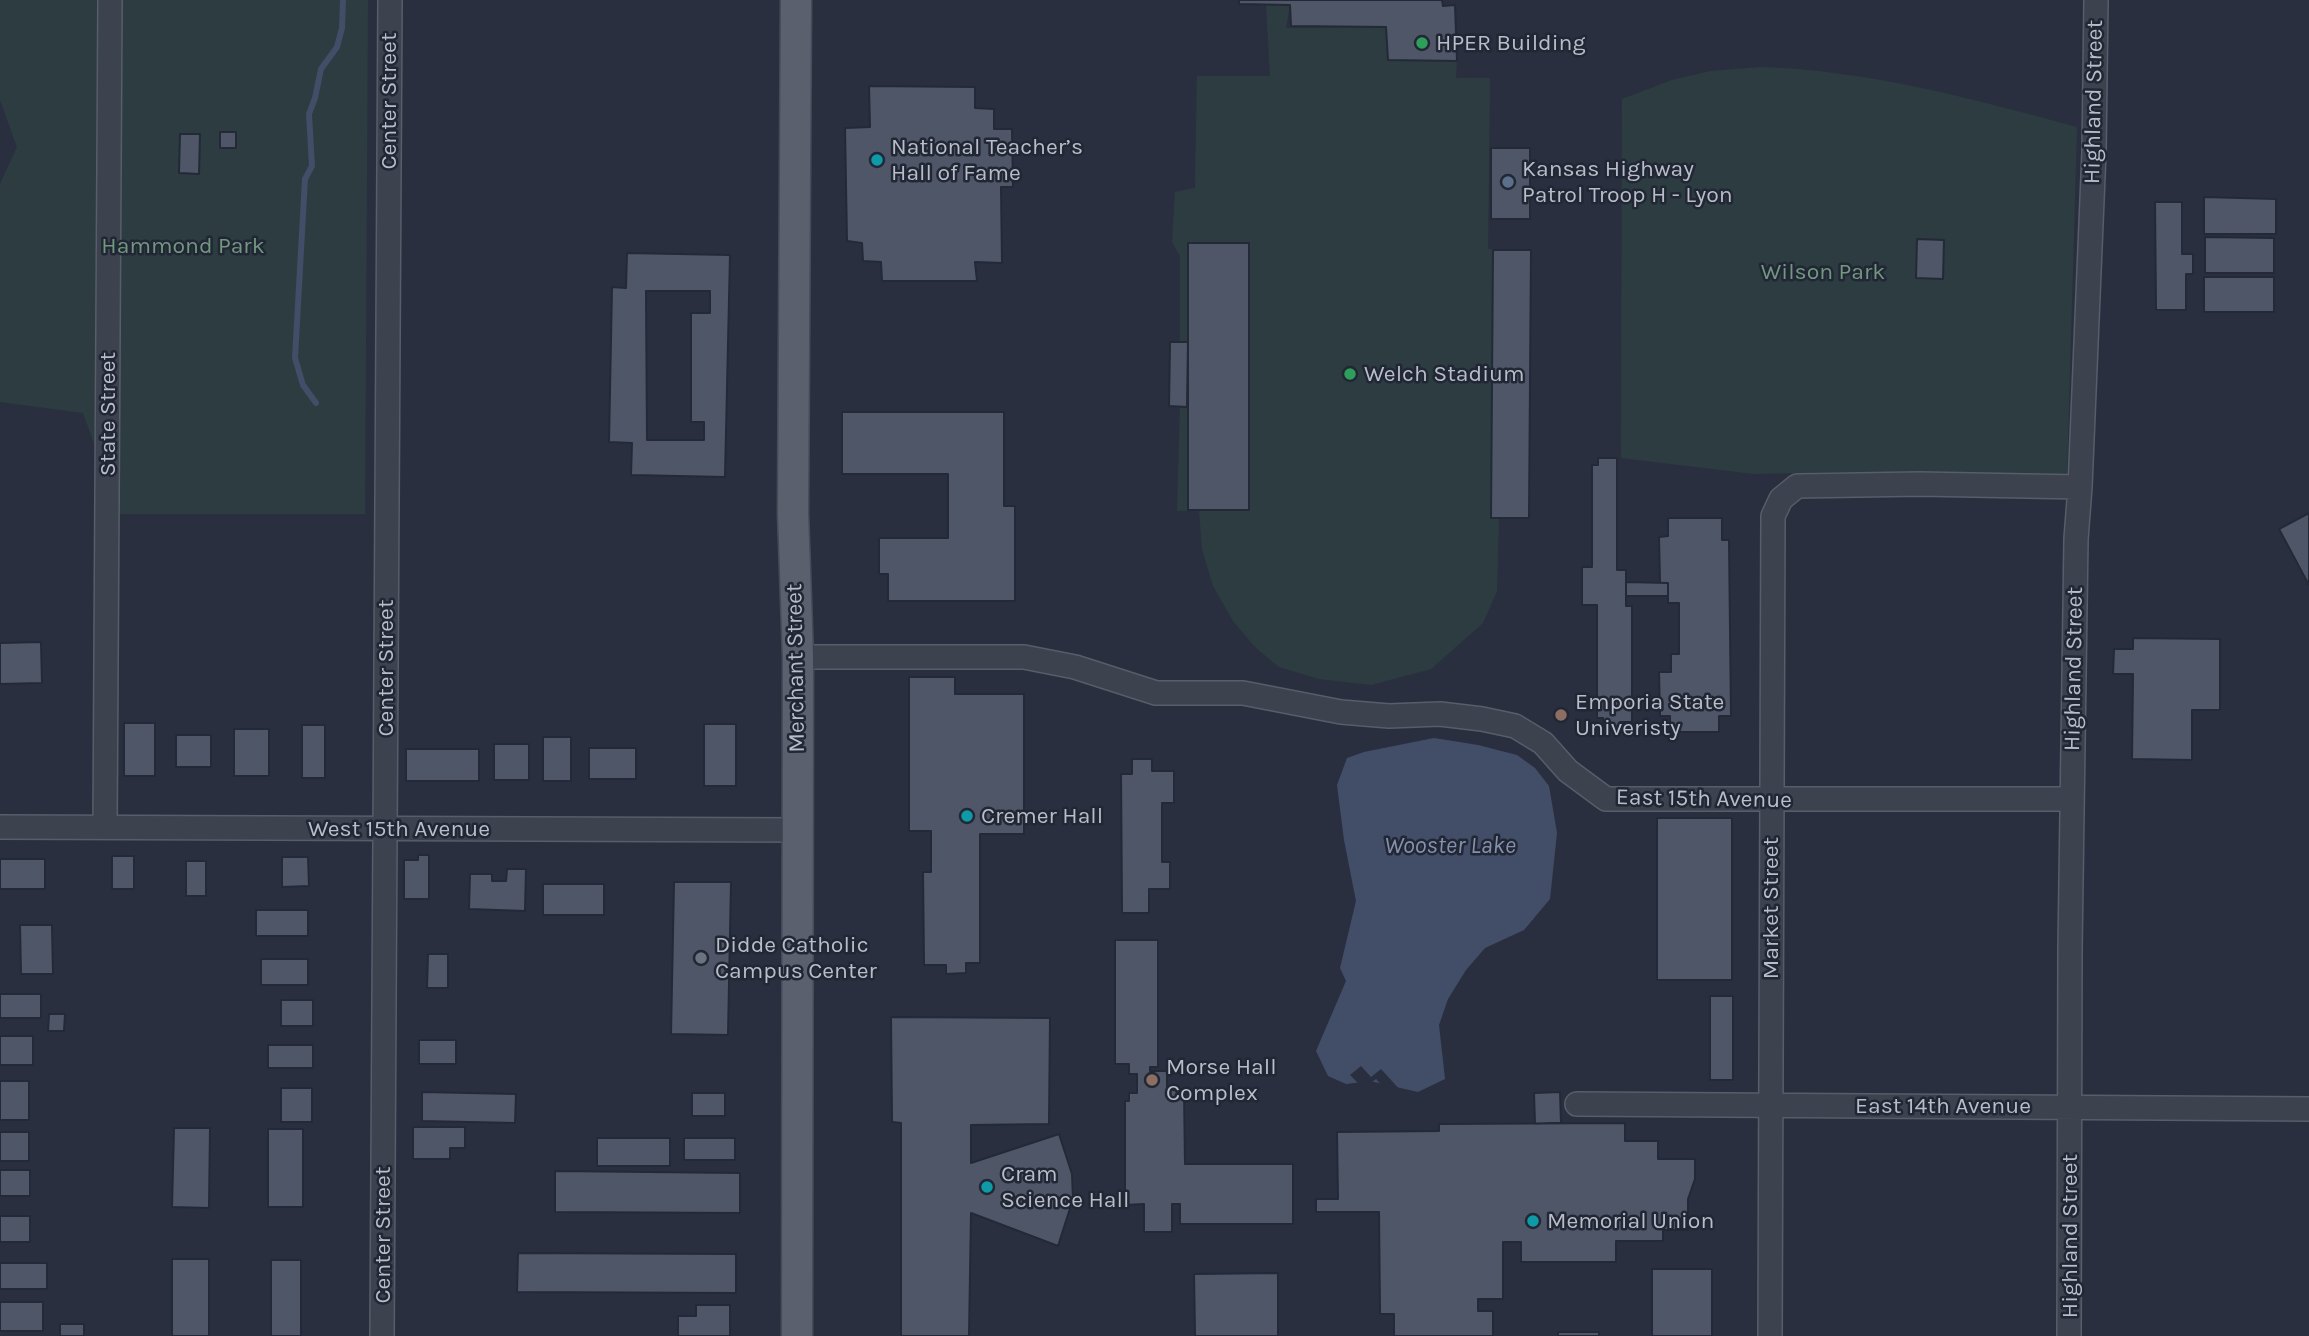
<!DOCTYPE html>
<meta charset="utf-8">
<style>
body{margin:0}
canvas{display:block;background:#292f3f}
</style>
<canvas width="2309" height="1336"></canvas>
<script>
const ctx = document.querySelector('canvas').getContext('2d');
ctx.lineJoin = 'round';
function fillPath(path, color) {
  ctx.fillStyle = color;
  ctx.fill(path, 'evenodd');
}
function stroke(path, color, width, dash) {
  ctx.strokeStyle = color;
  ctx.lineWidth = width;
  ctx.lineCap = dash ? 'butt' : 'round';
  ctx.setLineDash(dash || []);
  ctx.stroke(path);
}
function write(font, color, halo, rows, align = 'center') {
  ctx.font = font + ' Karla,sans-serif';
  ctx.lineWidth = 5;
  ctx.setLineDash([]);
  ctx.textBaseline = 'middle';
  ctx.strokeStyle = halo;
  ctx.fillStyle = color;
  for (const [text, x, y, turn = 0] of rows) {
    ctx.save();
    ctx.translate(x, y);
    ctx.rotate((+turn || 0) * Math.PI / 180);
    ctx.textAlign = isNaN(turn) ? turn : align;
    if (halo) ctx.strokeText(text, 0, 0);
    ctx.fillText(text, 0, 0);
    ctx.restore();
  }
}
fillPath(new Path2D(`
 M0,0H368L365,514H119L83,413L0,402V184L17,147L0,100Z
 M1266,5H1290L1286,28L1386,27L1388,60L1457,61L1456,78H1490L1488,249L1531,250L1529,518H1499L1497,591L1483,623L1431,669L1371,685L1319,679L1279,667L1256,648L1233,621L1213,586L1202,549L1199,510L1177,511L1180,407L1169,406L1170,342L1180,341V256L1172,242L1175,192L1195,188L1197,76H1270Z
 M1762,67C1871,71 1973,99 2077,127L2067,476L1837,472L1754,474L1621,458L1622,99L1672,80L1711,71Z`), '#2c3c41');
fillPath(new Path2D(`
 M1434,738L1478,745L1517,755L1535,768L1549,786L1557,833L1550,899L1524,930L1485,948L1466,970L1448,999L1439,1025L1445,1079L1418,1092L1370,1081L1346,1084L1328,1076L1316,1051L1346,981L1340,968L1356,901L1344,840L1337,785L1347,758L1364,752Z`), '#424d68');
fillPath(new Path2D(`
 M1361,1066L1371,1077L1381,1069L1402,1092L1384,1088L1376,1079L1369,1084L1360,1085L1350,1075Z`), '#292f3f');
stroke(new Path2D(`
 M316,403L303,385L295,358L305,179L312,166L309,114L315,98L321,69L337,47L342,28L343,0`), '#424d68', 6);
const building = new Path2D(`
 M1239,0H1442L1443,6L1455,5L1457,61L1388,60L1386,27L1291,26L1290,5L1239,4Z
 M869,86L975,87V108L994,109V129H1012L1013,187H1001L1002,263L975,262L977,281H882L881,262L863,261L862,243L847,241L845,128L870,127Z
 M220,132H236V148H220Z
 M180,134H200L199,174L179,173Z
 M1491,148H1530V219H1491Z
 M2204,197L2276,199V234H2204Z
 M2155,202H2182V254H2193V274H2186V310H2156Z
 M2205,237L2274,238V273H2205Z
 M1917,239L1944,240L1943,279L1916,278Z
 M1188,243H1249V510H1188Z
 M1493,250H1531L1529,518H1491Z
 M627,253L730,255L725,477L631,475L632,443L609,442L612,287L626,288ZM646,291H710V313H691V422H704V440H647Z
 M2204,277H2274V312H2204Z
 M1170,342H1188L1187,407L1169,406Z
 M842,412H1004V506H1015V601H888V574H879V538H948V474H842Z
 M1598,458H1617V570H1626V606H1632V722H1620V729H1603V718H1597V605H1582V567H1592V465H1598Z
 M2309,513V585L2279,529Z
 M1668,518H1722V540H1729L1731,716H1719V732H1670V716H1660L1659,672H1671V654H1679V603H1668V583H1660L1659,537L1668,536Z
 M1626,582L1668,583V596H1626Z
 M2133,638L2220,639V710H2192V760L2132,759L2133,674H2113L2114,649H2133Z
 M41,642L42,683L0,684V643Z
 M909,677H955V694H1024V834H980V963H966V973L946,974V965H924L923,872H931V831H909Z
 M124,723H155V776H124Z
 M704,724H736V786H704Z
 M302,725H325V778H302Z
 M234,729H269V776H234Z
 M176,735H211V767H176Z
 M543,737H571V781H543Z
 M494,744H529V780H494Z
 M589,748H636V779H589Z
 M406,749H479V781H406Z
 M1132,759H1152V771H1174V803H1162V862H1170V889H1149V913H1122L1121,774H1132Z
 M1657,818H1732V980H1657Z
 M418,855H429V899H404V860H418Z
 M112,856H134V889H112Z
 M282,857H308L309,886L282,887Z
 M0,859H45V889H0Z
 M186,861H206V896H186Z
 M507,869H526L525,911L469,909L470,874H492V881H506Z
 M674,882H731L728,1035L671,1034Z
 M543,884H604V915H543Z
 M256,910H308V936H256Z
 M20,925H52L53,974H21Z
 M1115,940H1158V1067H1150V1071H1167V1090H1184L1185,1164H1293V1224H1180V1204H1172V1232H1144V1204L1125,1205V1101H1129V1093H1137V1074H1129V1064H1115Z
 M428,954H448V988H427Z
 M261,959H308V985H261Z
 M0,994H41V1018H0Z
 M1710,996H1733V1080H1710Z
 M281,1000H313V1026H281Z
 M49,1014H65L64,1031H48Z
 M891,1017L1050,1018L1049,1124L971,1125V1163L1059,1134L1072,1174L1073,1199L1058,1246L971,1213L969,1336H901V1123L892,1122Z
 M0,1036H33V1065H0Z
 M419,1040H456V1064H419Z
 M268,1045H313V1068H268Z
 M0,1081H29V1120H0Z
 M281,1088H312V1122H281Z
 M422,1092L516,1094L515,1123L422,1121Z
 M1560,1092L1561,1123L1535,1124L1534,1093Z
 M692,1093H725V1116H692Z
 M1625,1123V1141H1658V1159H1695V1179L1688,1199V1230H1663V1241H1616V1262H1521V1242H1503V1299H1478V1311H1493V1336H1394V1314H1380L1379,1212H1316V1199H1338L1337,1132L1439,1131V1124Z
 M413,1127H465V1148H450V1159H413Z
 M174,1128H210L209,1208L172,1207Z
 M268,1129H303V1207H268Z
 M0,1132H29V1161H0Z
 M597,1138H670V1166H597Z
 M684,1138H735V1160H684Z
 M0,1170H30V1196H0Z
 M555,1171L740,1173V1213L555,1212Z
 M0,1216H30V1242H0Z
 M518,1253L736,1254V1293L517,1292Z
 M172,1259H209V1336H172Z
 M271,1260H301V1336H271Z
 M0,1263H47V1289H0Z
 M1652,1269H1712V1336H1652Z
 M1278,1273V1336H1195L1194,1274Z
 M0,1302H43V1331H0Z
 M696,1305H730V1336H678V1316H696Z
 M60,1324H84V1336H60Z
 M1558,1332H1599V1336H1558Z`);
fillPath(building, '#4f5667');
stroke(building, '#232936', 2);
const minor = new Path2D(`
 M798,657H1024L1075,667L1156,693H1243L1341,712L1389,716L1440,714L1482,719L1515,726L1543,743L1568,771L1606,799H2072
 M0,827L798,830
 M105,827L110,0
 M1577,1104L2309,1109
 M382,1336L390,0
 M1770,1336C1773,1063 1770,789 1773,516L1781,499L1797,486L1920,484L2080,487
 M2069,1336L2070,949L2076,539L2080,487L2094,152L2096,0`);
const major = new Path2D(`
 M796,0L793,513L798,657L797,1336`);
stroke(minor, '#575d69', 26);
stroke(major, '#464b58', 33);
stroke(minor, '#3d424f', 23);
stroke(major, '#5b606f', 30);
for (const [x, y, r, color] of [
 [1422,43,7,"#2e9e5b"],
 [877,160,7,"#0f9aa8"],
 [1508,182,7,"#5c6f8a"],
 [1350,374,7,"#2e9e5b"],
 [1561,715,7,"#8d6e63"],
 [967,816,7,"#0f9aa8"],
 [701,958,7,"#6b7280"],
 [1152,1080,7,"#8d6e63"],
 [987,1187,7,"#0f9aa8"],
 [1533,1221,7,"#0f9aa8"]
]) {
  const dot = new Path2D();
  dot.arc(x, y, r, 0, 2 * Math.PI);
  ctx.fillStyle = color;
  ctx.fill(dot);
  stroke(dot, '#212734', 2.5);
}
write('23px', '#b9bdc9', '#212734', [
 ["HPER Building",1436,43],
 ["National Teacher’s",891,147],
 ["Hall of Fame",891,173],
 ["Kansas Highway",1522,169],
 ["Patrol Troop H - Lyon",1522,195],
 ["Welch Stadium",1364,374],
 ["Emporia State",1575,702],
 ["Univeristy",1575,728],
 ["Cremer Hall",981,816],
 ["Didde Catholic",715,945],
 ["Campus Center",715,971],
 ["Morse Hall",1166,1067],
 ["Complex",1166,1093],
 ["Cram",1001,1174],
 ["Science Hall",1001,1200],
 ["Memorial Union",1547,1221]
], 'left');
write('23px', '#b9bdc9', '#212734', [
 ["Center Street",389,101,-90],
 ["Highland Street",2094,102,-89],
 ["State Street",108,414,-90],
 ["Center Street",386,668,-90],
 ["Merchant Street",796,668,-91],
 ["Highland Street",2074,669,-89],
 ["East 15th Avenue",1704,799,1],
 ["West 15th Avenue",399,829],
 ["Market Street",1771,908,-90],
 ["East 14th Avenue",1943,1106],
 ["Center Street",383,1235,-90],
 ["Highland Street",2070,1236,-90]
]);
write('23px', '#739880', '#212734', [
 ["Hammond Park",183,246],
 ["Wilson Park",1823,272]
]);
write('italic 24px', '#8490ad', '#212734', [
 ["Wooster Lake",1450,846]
]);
</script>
